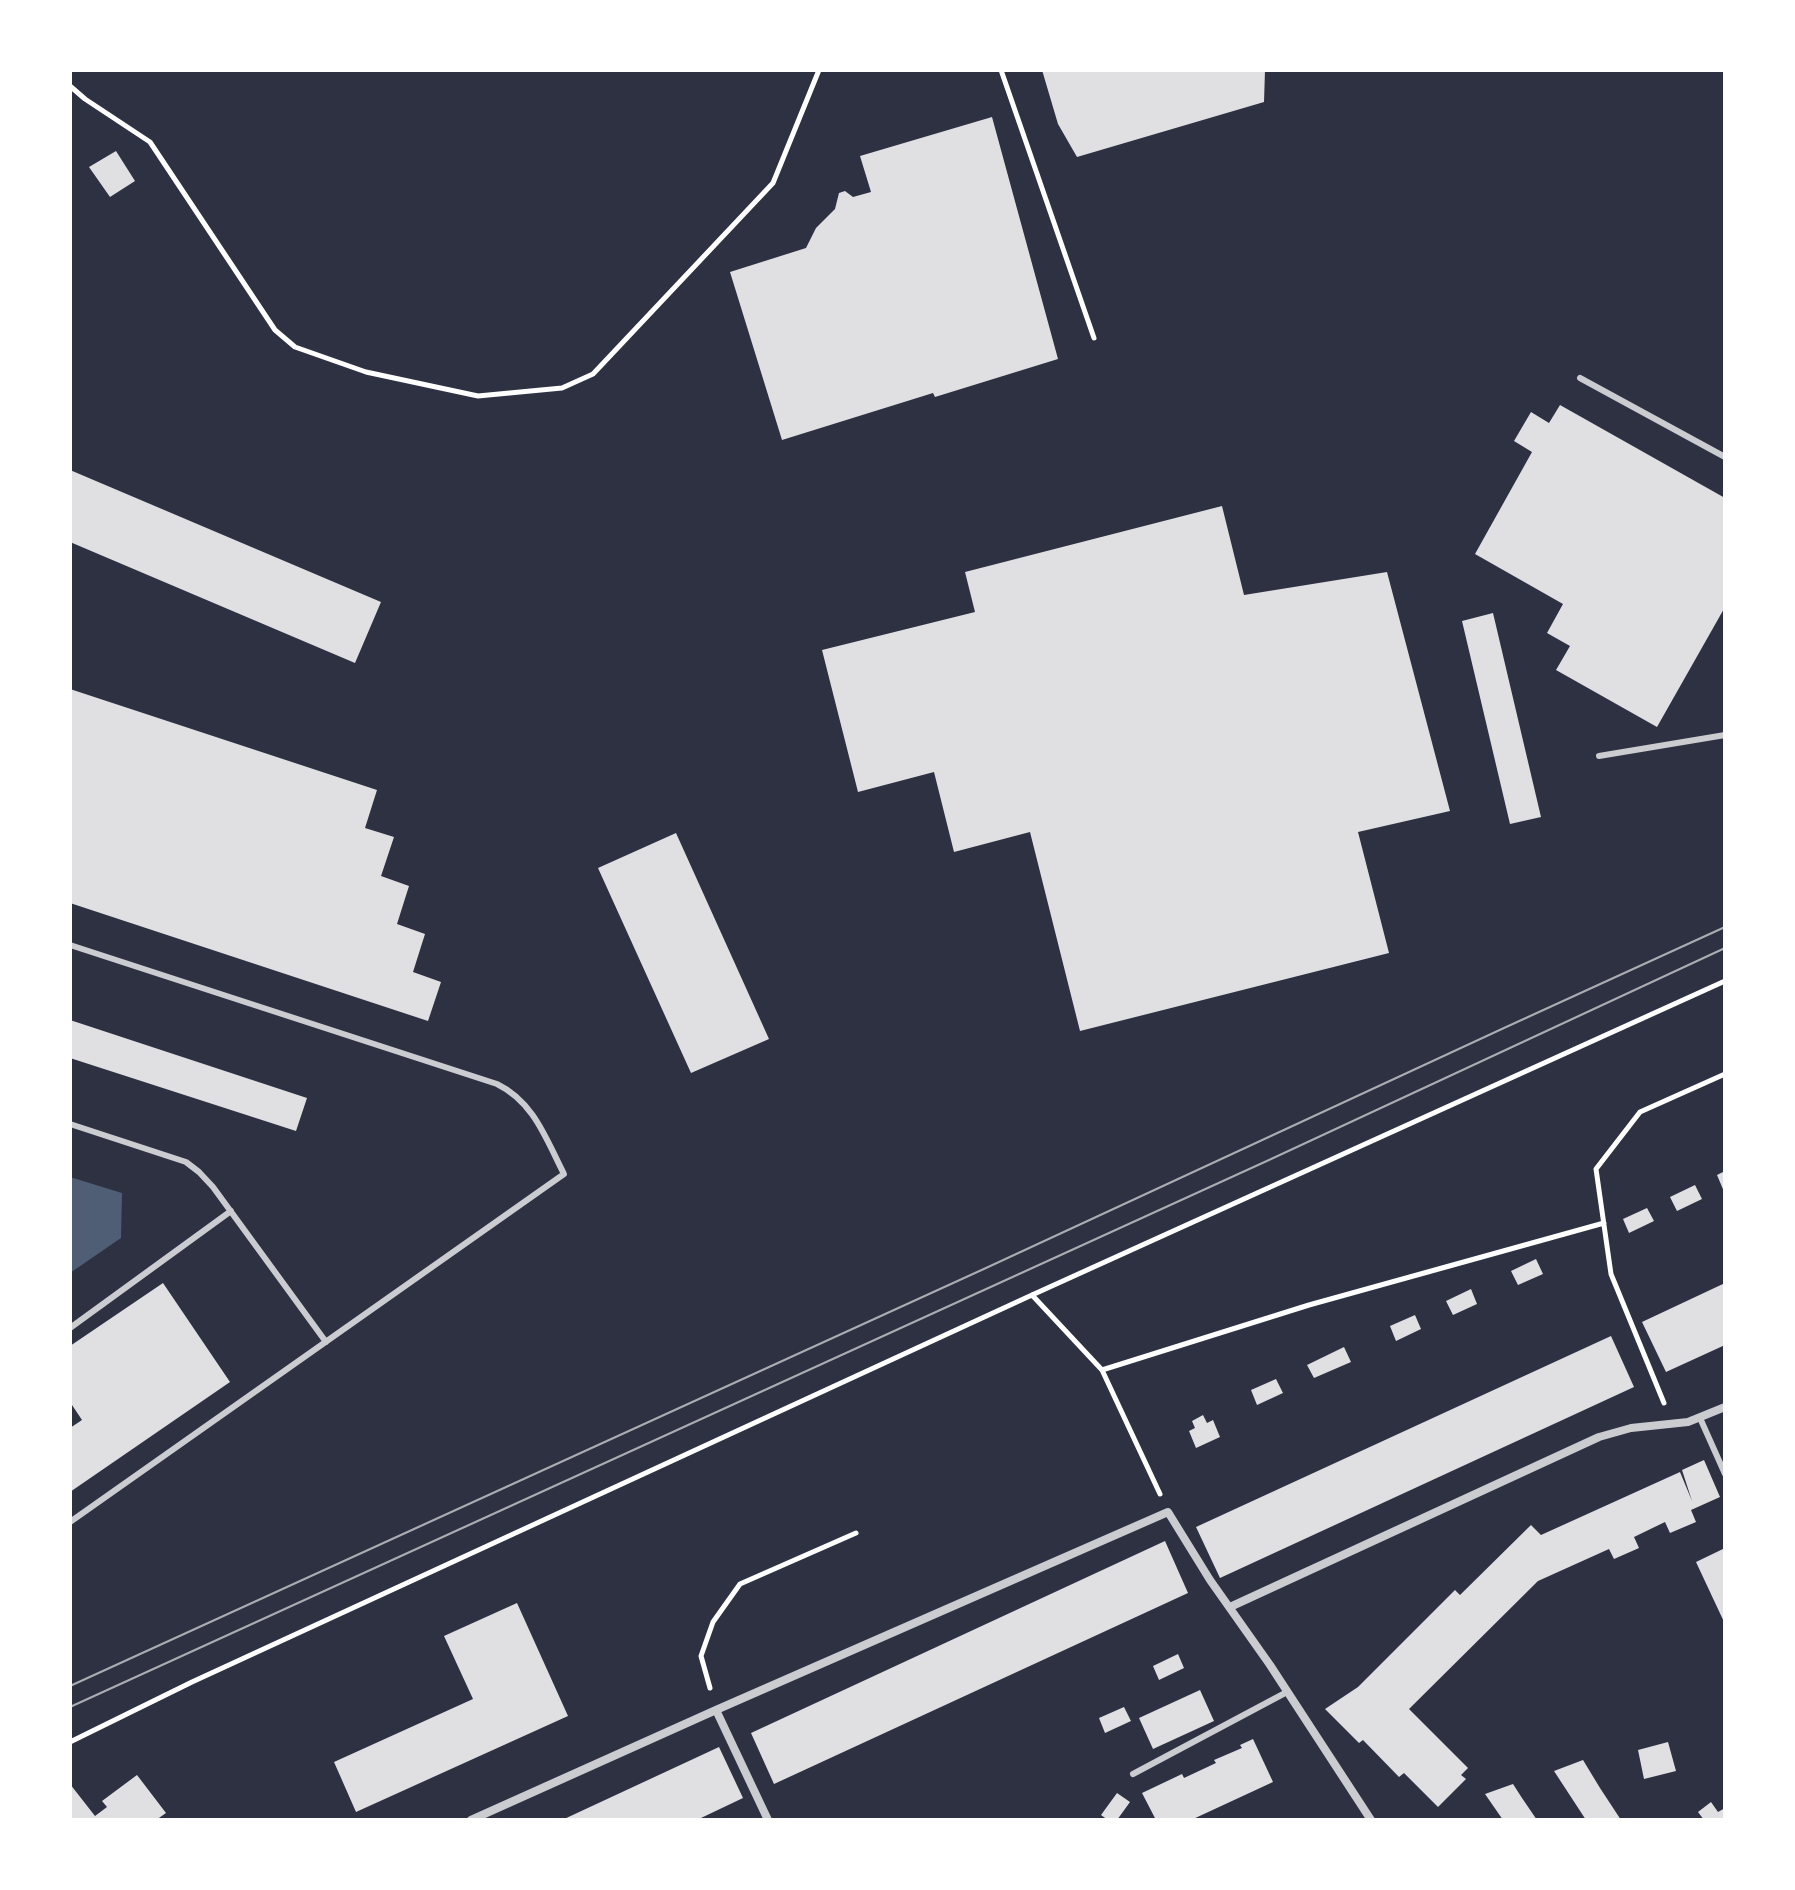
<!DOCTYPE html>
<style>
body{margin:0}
#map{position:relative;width:1795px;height:1890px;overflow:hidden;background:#2d3142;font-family:Helvetica,sans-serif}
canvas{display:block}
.frame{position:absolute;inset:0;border:72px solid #fff;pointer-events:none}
</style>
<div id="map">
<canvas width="1795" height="1890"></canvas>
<div class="frame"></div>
</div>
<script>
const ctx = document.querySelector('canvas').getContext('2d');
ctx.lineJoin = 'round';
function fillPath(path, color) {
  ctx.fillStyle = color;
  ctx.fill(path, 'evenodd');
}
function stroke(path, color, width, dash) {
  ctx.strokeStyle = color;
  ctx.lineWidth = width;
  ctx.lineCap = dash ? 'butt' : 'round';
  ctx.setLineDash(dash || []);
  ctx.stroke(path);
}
fillPath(new Path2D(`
 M70,1177L122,1193L121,1238L70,1273Z`), '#4f5d75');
fillPath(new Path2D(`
 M1042,70H1265L1264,102L1077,157L1058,124Z
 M992,117L1058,359L935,397L933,393L782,440L730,272L806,248L816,228L835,209L839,193L845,191L853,197L871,192L860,156Z
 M116,151L135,181L110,197L89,167Z
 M1560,405L1725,498V607L1657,727L1556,670L1570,646L1547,633L1563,604L1475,554L1532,452L1514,441L1531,412L1549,423Z
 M70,470L381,602L355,663L70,542Z
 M1222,506L1244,595L1387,572L1450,811L1358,832L1389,953L1080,1031L1030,832L954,852L934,772L858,792L822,650L975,612L965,572Z
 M1493,613L1541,817L1510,824L1462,621Z
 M70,689L377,790L365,828L394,837L381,876L409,886L397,924L425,934L413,972L441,982L428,1021L70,903Z
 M676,833L769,1039L691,1073L598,868Z
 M70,1020L307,1098L296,1131L70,1058Z
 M1725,1171V1194L1717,1175Z
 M1695,1185L1702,1199L1677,1211L1670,1197Z
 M1647,1208L1654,1221L1629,1233L1623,1219Z
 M1536,1259L1543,1274L1518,1285L1511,1271Z
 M163,1283L230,1382L70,1492V1428L82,1420L70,1402V1346Z
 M1725,1283V1345L1666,1372L1642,1322Z
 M1471,1289L1477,1304L1453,1315L1446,1301Z
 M1415,1315L1421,1329L1396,1341L1390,1326Z
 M1611,1336L1634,1387L1220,1578L1196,1527Z
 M1344,1347L1351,1362L1314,1378L1307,1365Z
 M1276,1379L1283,1393L1257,1405L1251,1390Z
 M1203,1415L1207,1423L1213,1420L1220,1437L1196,1448L1189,1431L1195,1428L1192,1421Z
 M1704,1460L1720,1497L1691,1510L1696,1522L1670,1533L1665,1522L1634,1537L1639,1548L1614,1559L1609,1549L1538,1581L1409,1709L1468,1768L1461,1775L1466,1779L1438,1807L1404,1773L1399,1777L1363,1740L1359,1743L1325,1709L1358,1687L1455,1590L1460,1595L1531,1525L1541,1535L1680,1472L1692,1501L1682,1470Z
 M1165,1541L1188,1593L774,1784L751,1733Z
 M1725,1548V1624L1696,1562Z
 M517,1603L568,1716L356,1812L334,1762L473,1699L444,1636Z
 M1178,1654L1184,1668L1159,1680L1153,1666Z
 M1200,1690L1214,1721L1153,1749L1139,1718Z
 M1124,1707L1131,1721L1105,1733L1099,1718Z
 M1253,1739L1273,1782L1191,1820H1156L1142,1793L1182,1774L1184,1778L1216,1763L1214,1760L1242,1748L1240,1745Z
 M1668,1742L1676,1771L1644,1779L1638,1750Z
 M719,1747L743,1798L701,1818L696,1820H562Z
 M1583,1760L1600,1788L1621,1820H1586L1554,1771Z
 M137,1775L166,1813L156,1820H70V1784L95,1816L107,1807L102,1801Z
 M1513,1784L1522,1798L1537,1820H1503L1485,1794Z
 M1117,1793L1130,1802L1117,1820H1108L1101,1815Z
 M1711,1802L1718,1812L1725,1808V1820H1704L1698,1812Z`), '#e0e0e3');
stroke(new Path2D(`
 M1001,70L1094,338
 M70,86L85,99L150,142L275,330L295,347L366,372L478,396L562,388L593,374L773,183L819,70
 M1032,1295L1102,1370
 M1664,1403L1611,1274L1596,1169L1640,1112L1725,1074
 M1160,1494L1102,1370L1309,1305L1604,1223
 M710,1688L701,1656L713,1622L740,1584L856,1533
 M70,1742L192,1682L1032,1295L1725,981`), '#fff', 5);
stroke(new Path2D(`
 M1580,378L1725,457
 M1599,756L1725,735
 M70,945L497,1084C534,1102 546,1139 564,1174L70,1522
 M70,1124L186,1162L199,1172L213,1187L326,1342
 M70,1328L231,1211
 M1700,1418L1725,1474
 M1133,1774L1287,1692`), '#caccd0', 6);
stroke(new Path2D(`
 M1230,1607L1599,1437L1631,1428L1688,1422L1725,1407
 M716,1710L768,1820
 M471,1820L716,1710L1168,1512L1210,1580L1270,1665L1371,1820`), '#caccd0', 8);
stroke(new Path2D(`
 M70,1686L986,1268L1504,1028L1725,927
 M70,1707L1269,1160L1725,948`), '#abadb3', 2);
</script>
